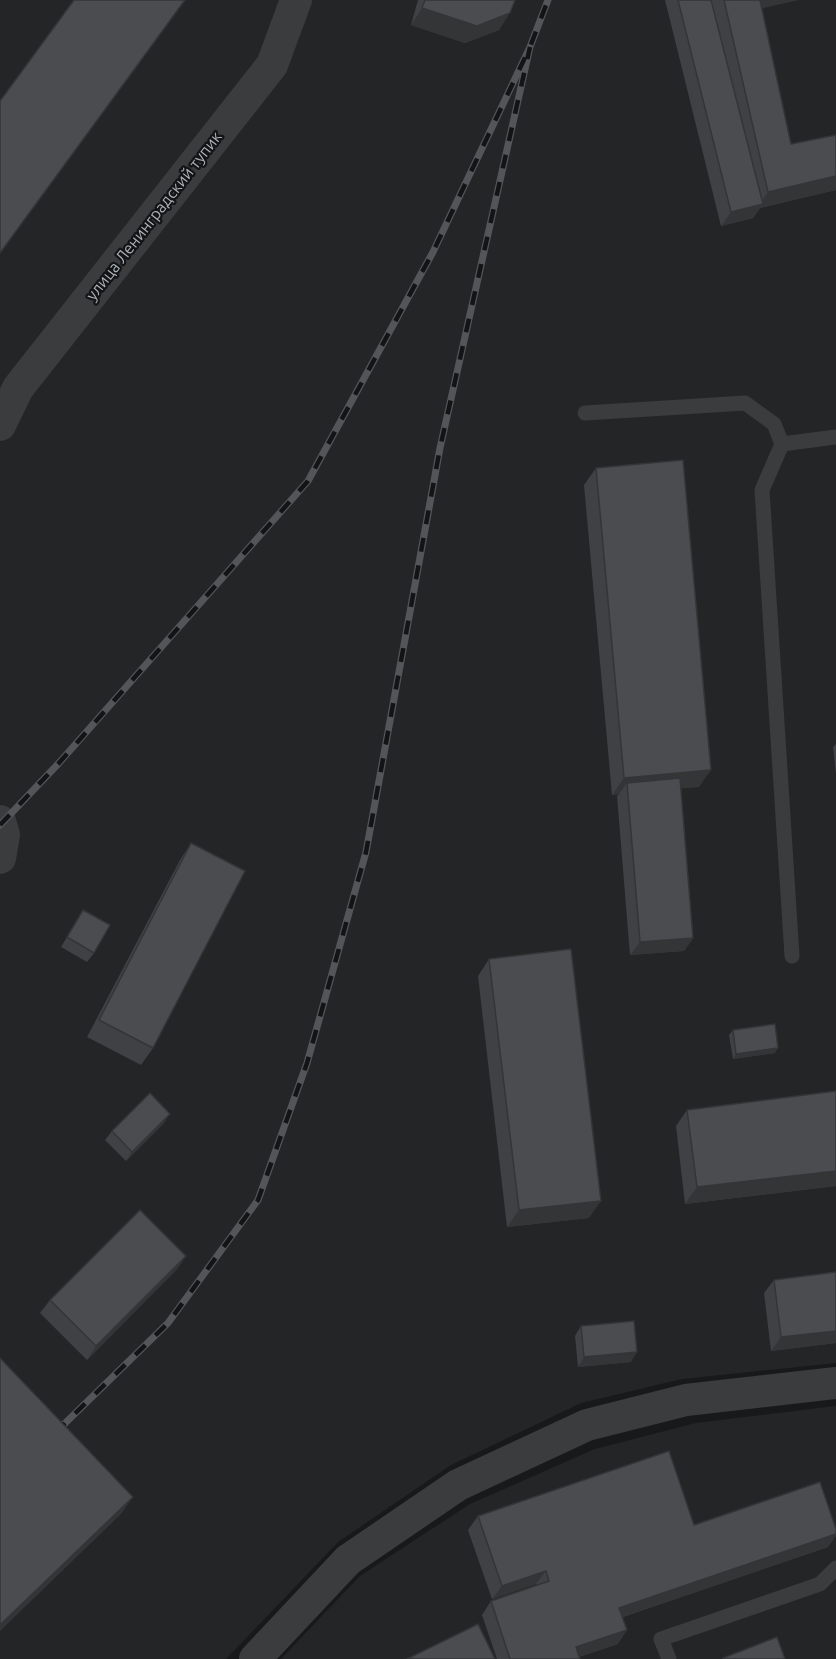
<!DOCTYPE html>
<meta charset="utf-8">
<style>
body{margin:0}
canvas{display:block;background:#18191a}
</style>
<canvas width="836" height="1659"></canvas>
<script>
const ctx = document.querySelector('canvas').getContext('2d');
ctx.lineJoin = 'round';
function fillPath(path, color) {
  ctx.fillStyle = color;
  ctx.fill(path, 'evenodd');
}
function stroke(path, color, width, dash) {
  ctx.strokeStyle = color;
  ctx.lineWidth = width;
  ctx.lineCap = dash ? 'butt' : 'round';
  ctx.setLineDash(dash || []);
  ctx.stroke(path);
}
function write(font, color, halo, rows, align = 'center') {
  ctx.font = font + ' Ubuntu,sans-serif';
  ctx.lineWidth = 4.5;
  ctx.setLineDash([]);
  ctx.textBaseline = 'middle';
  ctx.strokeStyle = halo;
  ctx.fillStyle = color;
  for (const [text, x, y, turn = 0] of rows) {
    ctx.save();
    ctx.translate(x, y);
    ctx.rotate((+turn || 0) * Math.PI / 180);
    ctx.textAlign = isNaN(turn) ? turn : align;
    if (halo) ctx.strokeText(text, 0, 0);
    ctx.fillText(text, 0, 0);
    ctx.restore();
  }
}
fillPath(new Path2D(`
 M0,0H836V1363L682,1379L581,1403L451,1465L338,1542L226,1659H0Z
 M836,1406V1659H281L360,1576L470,1504L595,1449L696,1423Z`), '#242527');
stroke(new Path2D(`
 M585,413L745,403L774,424L782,444
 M792,956L762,490L782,444L836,437
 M669,1659L661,1639L820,1584L836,1568`), '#3a3c3e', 15);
stroke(new Path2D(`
 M0,425L18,388L272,65L296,0
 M0,821L4,835L0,858
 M255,1659L348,1560L458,1485L587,1425L686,1400L836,1383`), '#3a3c3e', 32);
const rail = new Path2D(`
 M0,825L58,764L308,481L433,252L530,47L548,0
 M55,1433L168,1323L258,1200L307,1063L366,852L440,448L530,47`);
stroke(rail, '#535659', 7);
stroke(rail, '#131415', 4.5, [14]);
fillPath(new Path2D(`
 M418,0H515L499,30L465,43L411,25Z
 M665,0H798L762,8L791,144L836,135V190L760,208L753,218L721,226Z
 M596,468L699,787L681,788L693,938L684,951L630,955L617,796L619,794L612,795L584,485Z
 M836,744V774L833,747Z
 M191,843L153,1048L141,1065L87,1037L180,860Z
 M83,910L94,953L87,962L61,947Z
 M489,959L589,1218L507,1227L478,976Z
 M733,1030L775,1053L733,1059L729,1035Z
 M836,1091V1186L685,1204L676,1126L687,1110Z
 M164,1123L126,1161L105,1140L112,1131Z
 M186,1256L177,1269L87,1360L40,1313L50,1300Z
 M836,1272V1343L771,1351L764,1293L774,1280Z
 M581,1326L631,1362L578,1367L575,1336Z
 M478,1516L694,1525L828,1547L623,1617L618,1644L579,1657L580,1659H497L482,1615L491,1601L537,1585L536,1584L492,1599L468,1530Z`), '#404144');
fillPath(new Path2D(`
 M755,0H798L747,11Z
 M422,8L510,13L499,30L465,43L411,25Z
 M836,176V190L760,208L753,218L721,226L731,212L758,206L768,192Z
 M711,770L699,787L628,793L627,783L619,794L612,795L624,778Z
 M693,938L684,951L630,955L640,942Z
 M778,1048L775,1053L733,1059L736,1054Z
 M170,1114L164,1123L126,1161L132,1152Z
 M836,1171V1186L685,1204L697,1187Z
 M601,1201L589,1218L507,1227L519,1210Z
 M186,1256L177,1269L87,1360L96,1346Z
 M836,1331V1343L771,1351L781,1337Z
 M637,1352L631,1362L578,1367L584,1357Z
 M133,1497L121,1514L0,1631V1625Z
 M836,1534V1536L828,1547L610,1621L619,1608Z
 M546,1571L536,1584L492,1599L502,1586Z
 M627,1630L618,1644L572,1659L576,1647Z`), '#343537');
const building = new Path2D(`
 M74,0H185L0,253V101Z
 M425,0H515L510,13L477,26L422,8Z
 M678,0H711L763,204L731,212Z
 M724,0H760L791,144L836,135V176L768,192Z
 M683,460L711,770L624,778L596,468Z
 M680,778L693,938L640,942L627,783Z
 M191,843L245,871L153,1048L99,1020Z
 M83,910L110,925L94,953L67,937Z
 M571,949L601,1201L519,1210L489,959Z
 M775,1024L778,1048L736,1054L733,1030Z
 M836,1091V1171L697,1187L687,1110Z
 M150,1093L170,1114L132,1152L112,1131Z
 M140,1210L186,1256L96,1346L50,1300Z
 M836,1272V1331L781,1337L774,1280Z
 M634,1321L637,1352L584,1357L581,1326Z
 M0,1358L133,1497L0,1625Z
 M669,1451L694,1525L820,1482L836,1529V1534L619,1608L627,1630L576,1647L580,1659H510L491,1601L549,1581L546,1571L502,1586L478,1516Z
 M478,1624L495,1659H407Z
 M777,1637L785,1659H723V1658Z`);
fillPath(building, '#4a4c4f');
stroke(building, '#343537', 1.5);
write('16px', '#acb3b8', '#131415', [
 ["улица Ленинградский тупик",154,216,-52]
]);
</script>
